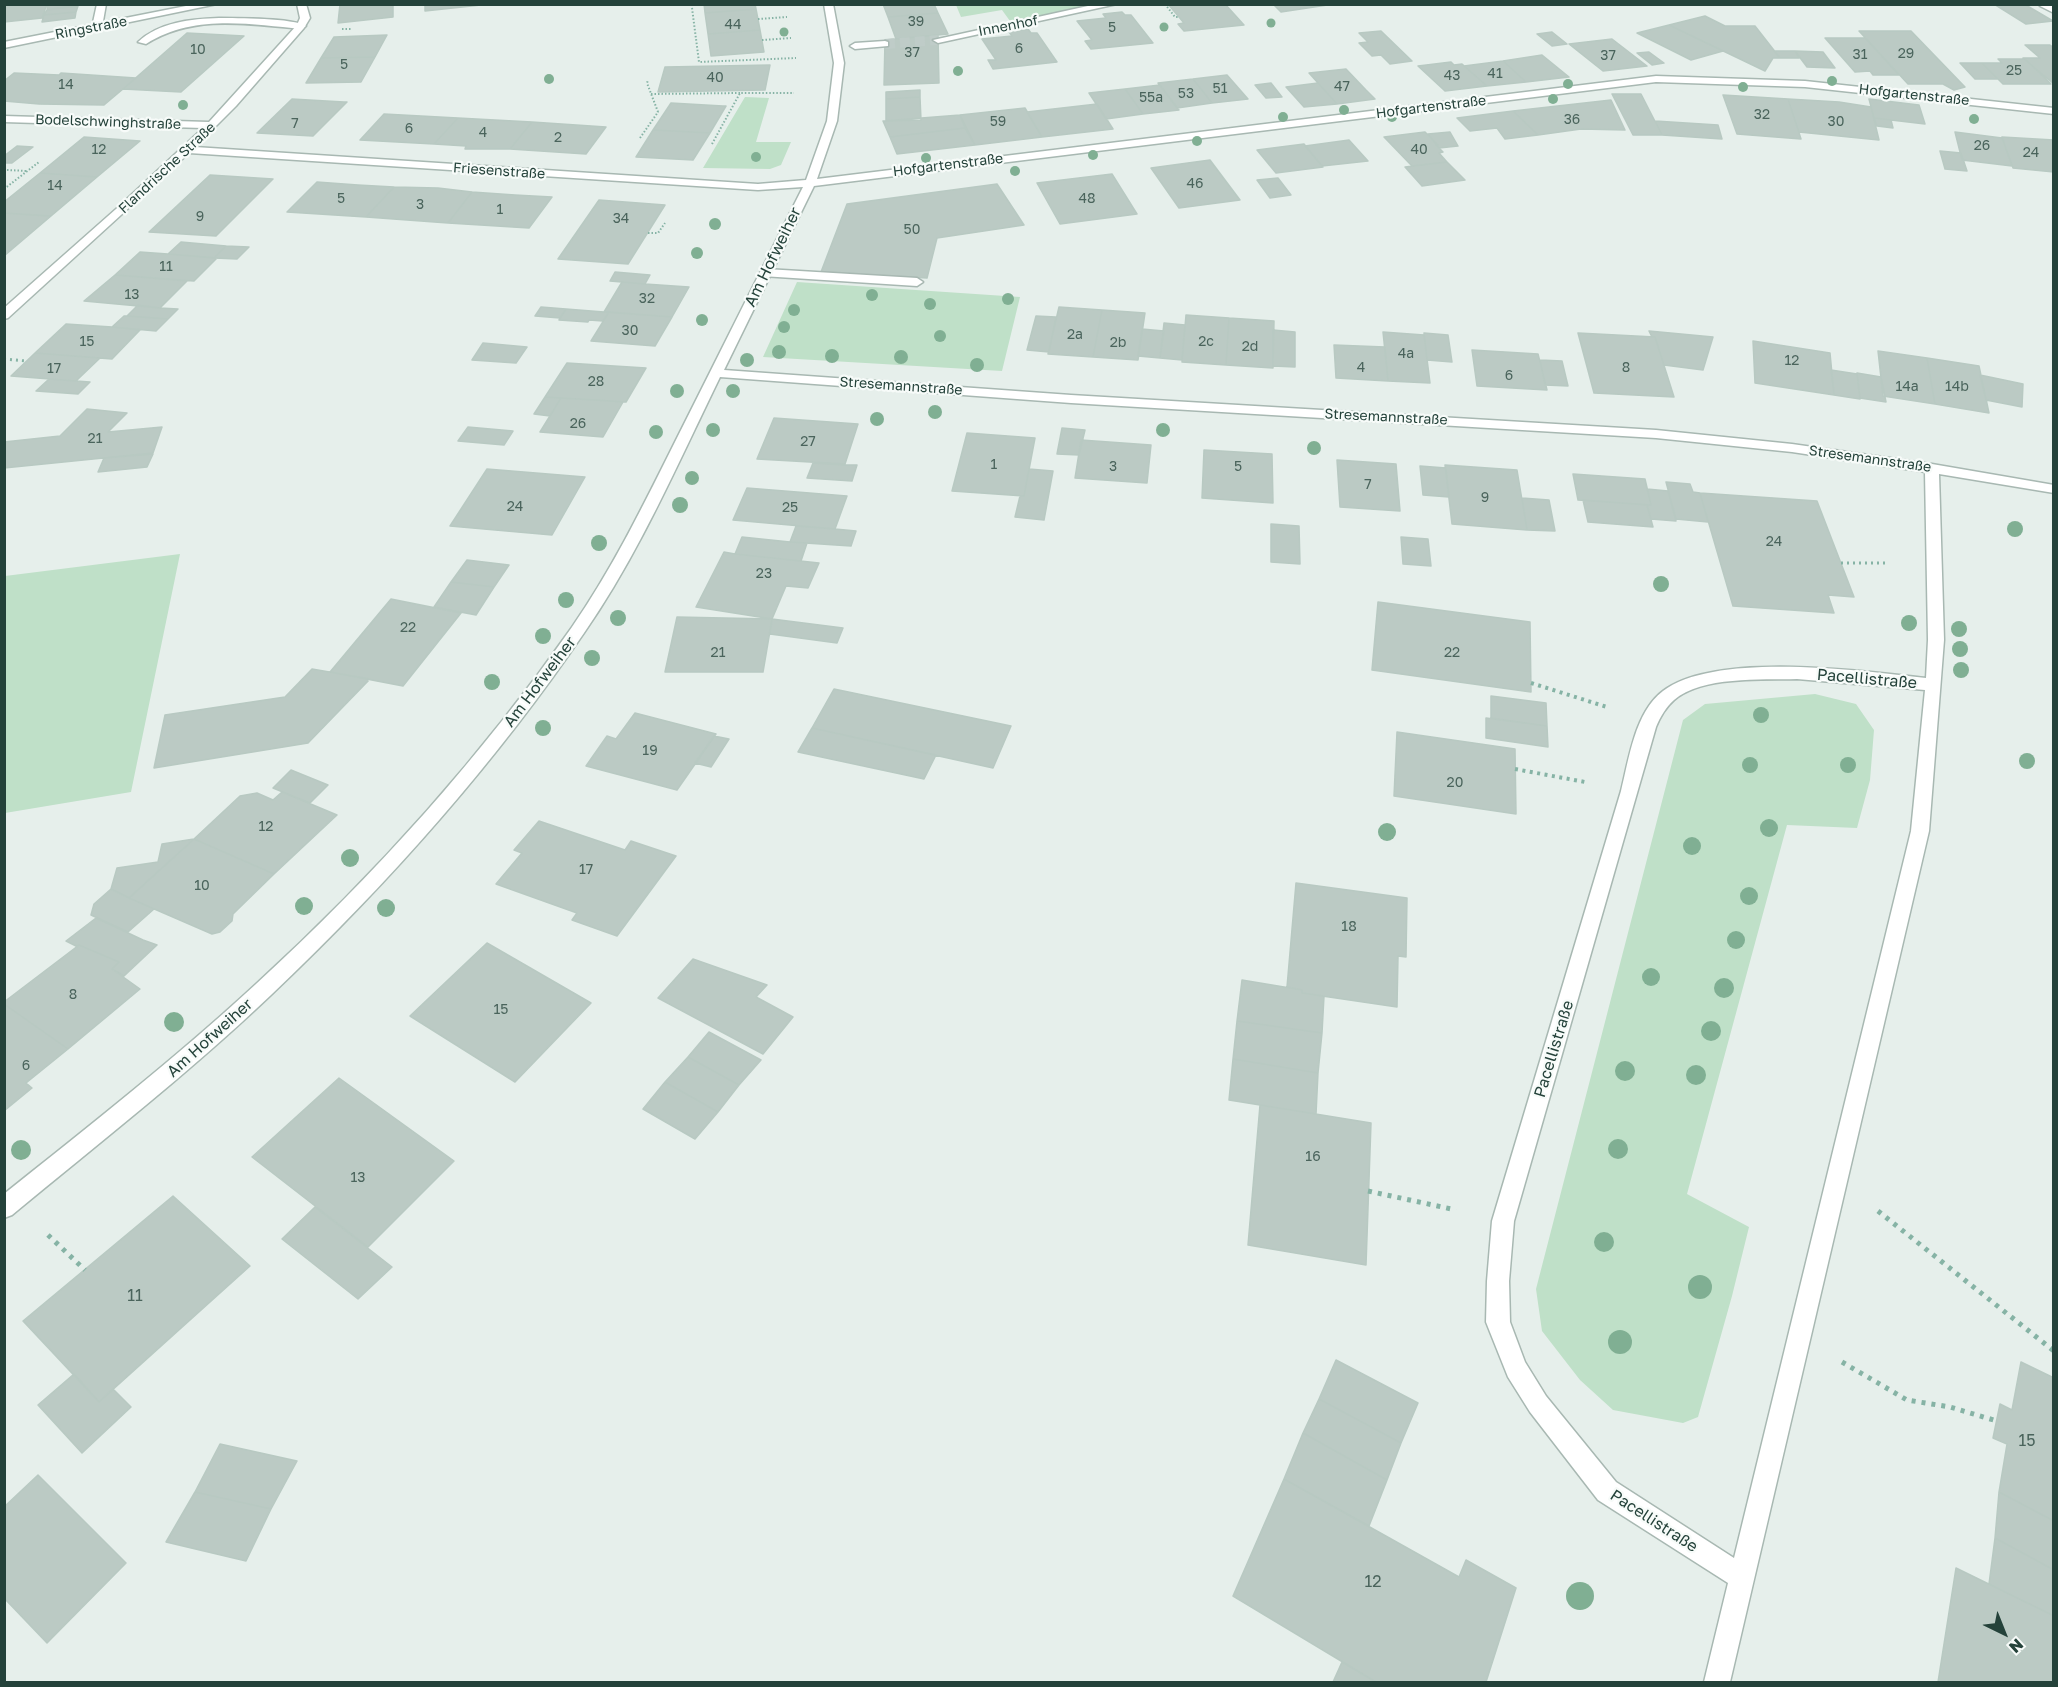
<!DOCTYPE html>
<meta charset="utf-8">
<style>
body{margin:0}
#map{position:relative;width:2058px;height:1687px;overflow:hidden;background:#e6efeb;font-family:"Golos Text",sans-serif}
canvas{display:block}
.frame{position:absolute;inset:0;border:6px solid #24423a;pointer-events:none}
.north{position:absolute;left:1974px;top:1603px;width:60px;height:60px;-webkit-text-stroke:4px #f7fbf9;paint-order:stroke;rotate:137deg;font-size:16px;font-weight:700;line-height:24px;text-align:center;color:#24423a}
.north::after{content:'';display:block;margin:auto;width:21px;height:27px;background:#24423a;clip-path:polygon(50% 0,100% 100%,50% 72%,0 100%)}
</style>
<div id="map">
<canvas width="2058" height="1687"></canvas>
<div class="frame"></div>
<div class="north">N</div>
</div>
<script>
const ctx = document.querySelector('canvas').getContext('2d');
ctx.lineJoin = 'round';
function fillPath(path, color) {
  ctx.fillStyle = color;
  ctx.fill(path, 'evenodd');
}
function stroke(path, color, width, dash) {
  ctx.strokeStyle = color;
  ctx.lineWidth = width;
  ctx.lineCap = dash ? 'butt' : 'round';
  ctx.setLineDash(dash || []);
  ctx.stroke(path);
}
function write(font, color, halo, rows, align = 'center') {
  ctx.font = font + ' "Golos Text",sans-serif';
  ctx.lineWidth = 4.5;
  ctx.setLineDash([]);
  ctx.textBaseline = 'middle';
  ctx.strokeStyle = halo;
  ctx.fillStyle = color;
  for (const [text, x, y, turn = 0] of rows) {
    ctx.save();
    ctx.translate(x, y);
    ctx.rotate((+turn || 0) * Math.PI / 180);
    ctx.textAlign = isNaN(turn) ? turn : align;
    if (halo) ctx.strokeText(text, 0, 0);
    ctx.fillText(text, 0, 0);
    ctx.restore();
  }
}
fillPath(new Path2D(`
 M956,5H1098L1010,21L1002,10L961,17Z
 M745,97L769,98L756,142H791L781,165L770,169L703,168Z
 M797,282L1020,297L1002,371L763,357Z
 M180,554L131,792L5,813V576Z
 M1815,694L1856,704L1874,730L1870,780L1857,828L1787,825L1687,1194L1749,1227L1732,1296L1698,1417L1683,1423L1613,1410L1580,1380L1542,1331L1536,1289L1683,720L1705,704Z`), '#bfe0c8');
const building = new Path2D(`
 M4,4H47L42,18L4,22Z
 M48,4H79L47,10Z
 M340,4H393V17L338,23Z
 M425,4H481V5L425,11Z
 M704,4H755L756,9L705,13Z
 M883,4H934L938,13L888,17Z
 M1168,4H1225L1244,25L1184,31L1178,24L1184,23Z
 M1273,4H1334L1281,12Z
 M1994,4H2024L2053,21L2026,24Z
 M78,6L76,12L44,15L47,10Z
 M756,9L760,30L708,34L705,13Z
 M76,12L75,18L42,22L44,15Z
 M1122,12L1125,15H1131L1153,43L1091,49L1085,41L1092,40L1077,21L1106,18L1103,14Z
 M938,13L948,34L896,39L888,17Z
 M1705,16L1725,26H1755L1780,58H1773L1765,71L1669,25Z
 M1669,25L1723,51L1691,60L1637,33Z
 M1028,29L1031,33H1037L1057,62L993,69L988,60H996L982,39L1012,36L1009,32Z
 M760,30L764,52L711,56L708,34Z
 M1381,31L1412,61L1390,64L1381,55L1372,56L1359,43L1368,42L1359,33Z
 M1859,31H1911L1965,87L1954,90L1943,84H1908Z
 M1552,32L1567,44L1552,46L1537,34Z
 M187,33L244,36L181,92L123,89Z
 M387,35L375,57L321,58L334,37Z
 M938,35L939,83L884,85L885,40Z
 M1825,38H1865L1899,75H1873L1870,71L1855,72Z
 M1612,39L1647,66L1603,71L1569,44Z
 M2025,45H2050L2054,48V84L2023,58H2040Z
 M1774,51H1795L1799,58H1780Z
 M1795,51L1823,52L1835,68L1807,67Z
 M1649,52L1664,63L1652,65L1637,53Z
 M1542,55L1569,77L1526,82L1503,61Z
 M375,57L361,82L306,83L321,58Z
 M1998,59H2025L2051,84H2003L1982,63H2002Z
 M1503,61L1526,82L1487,86L1464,66Z
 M1451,62L1454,65L1462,64L1487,86L1445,91L1418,66Z
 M1960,63H1982L1998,79H1975Z
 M770,65L765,90L658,92L665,67Z
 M1346,69L1366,90L1375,99L1337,104L1309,73Z
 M14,73L59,75L61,73L136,78L104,105L39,104L4,101V81Z
 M1227,75L1248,99L1212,103L1193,79Z
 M1193,79L1212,103L1177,108L1158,83Z
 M1271,83L1282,97L1266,98L1255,85Z
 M1318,83L1337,104L1304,107L1286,87Z
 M1160,85L1179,110L1143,114L1125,89Z
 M1125,89L1143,114L1106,119L1089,93Z
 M920,90V97L886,99V92Z
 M1612,94H1641L1662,135H1633Z
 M1723,95L1788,99L1801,139L1737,134Z
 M920,97L921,120L886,121V99Z
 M292,99L344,102H347L313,136L257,133Z
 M1788,99L1839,102L1871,107L1879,140L1799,132Z
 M1869,99L1919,105L1925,124L1874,118Z
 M1611,100L1625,130L1581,129L1538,135L1513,111Z
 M671,103L723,106H726L710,133L653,130Z
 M1097,104L1113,129L1042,137L1027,112Z
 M1025,108L1042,137L975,145L960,115Z
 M1513,111L1538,135L1505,139L1497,128L1470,131L1457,118Z
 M384,114L458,118L434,144L360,140Z
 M960,115L965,128L890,137L883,121Z
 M458,118L532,122L510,149H465L466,146L434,144Z
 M1874,118L1891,120L1893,128L1877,126Z
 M1655,121L1718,125L1722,139L1662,135Z
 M532,122L606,127L586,154L510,149Z
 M965,128L975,145L897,154L890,137Z
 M653,130H656L710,133L693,160L636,157Z
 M1425,132L1438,145H1436L1443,152L1439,153L1447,162L1412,166L1384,137Z
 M1450,132L1458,146L1439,148L1428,134Z
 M1955,132L2002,138L2012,166L1962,160Z
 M84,137L140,141L97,177L40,173Z
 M2002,137L2054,140V172L2013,168Z
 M1349,140L1368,161L1322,166L1305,146Z
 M1304,144L1323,167L1276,173L1257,150Z
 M17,146L33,147L12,163H4V156Z
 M1940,151L1961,153L1967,171L1945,169Z
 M1210,160L1240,200L1179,208L1151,168Z
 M1447,162L1465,180L1422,186L1405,167Z
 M40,173L95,177H97L51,216L4,213V202Z
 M1112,174L1137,214L1060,224L1037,183Z
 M210,175L273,179L216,236L149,232Z
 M1278,178L1291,195L1270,198L1257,180Z
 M317,182L358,185L394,187L366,217L287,212Z
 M997,184L1024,225L937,238L927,278L821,272L847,204Z
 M394,187L438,188L472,192L448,223L366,217Z
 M472,192L515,195L552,197L529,228L448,223Z
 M599,200L665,205L628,264L558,259Z
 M4,213L48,216H51L4,256Z
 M181,242L226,246L214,258L168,254Z
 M226,246L249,247L237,259L214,258Z
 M140,252L168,254L217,258L194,281L115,275Z
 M615,272L650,275L645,284L610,281Z
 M115,275L187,281L160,308L84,301Z
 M622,282L645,284L689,287L672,317L604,312Z
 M138,305L160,308L178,309L168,319L127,316Z
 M541,307L566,309L560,318L535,316Z
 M1059,307L1102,310L1093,357L1048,354Z
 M566,309L604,312H609L603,321L589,320L588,322L559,320Z
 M1102,310L1145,313L1138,360L1093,357Z
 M609,312L672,317L655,346L591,341Z
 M1186,315L1229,318L1226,365L1182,362Z
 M124,316H127L168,319L156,331L112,327Z
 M1036,316L1056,317L1049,352L1027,350Z
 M1229,318L1274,321L1273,368L1226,365Z
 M1164,323L1185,325L1182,360L1160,358Z
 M66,324L112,327L140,330L112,359L35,353Z
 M1142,329L1164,331L1160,358L1138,356Z
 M1273,330L1295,332V367L1273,366Z
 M1649,331L1713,337L1703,370L1664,365L1655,337H1652Z
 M1383,332L1424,335L1430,383L1388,381Z
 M1424,333L1448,335L1452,362L1427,360Z
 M1578,333L1655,337L1674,397L1594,393Z
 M1753,341L1830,353L1834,395L1755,383Z
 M483,343L527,347L516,363L472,360Z
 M1334,345L1385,347L1388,381L1336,378Z
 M1472,350L1538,354L1547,390L1477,386Z
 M1878,351L1927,358L1935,404L1883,396Z
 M35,353L100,358L76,381L11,376Z
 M1927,358L1979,366L1989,413L1935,404Z
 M1540,360L1562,361L1568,386L1545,385Z
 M567,363L646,368L626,402L545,397Z
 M1831,370L1857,374L1860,399L1834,395Z
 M1857,373L1881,377L1886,402L1860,398Z
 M1980,375L2023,384L2022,407L1986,400Z
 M49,379L76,381L90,382L78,394L36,391Z
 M545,397L561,398L550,416L534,414Z
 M561,398L597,400L623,402L603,437L540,432Z
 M87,409L127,413L108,432L162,427L153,453L4,468V442L60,436Z
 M774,418L858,424L845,464L757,459Z
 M468,427L513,431L504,445L458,441Z
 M1062,428L1085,430L1079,455L1057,454Z
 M967,433L1035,438L1024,496L952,491Z
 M1081,440L1151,445L1147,483L1075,478Z
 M1204,450L1272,454L1273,503L1202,498Z
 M153,454L147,467L98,472L104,458Z
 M1337,460L1396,464L1400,511L1340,507Z
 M813,463L844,465H857L852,481L807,478Z
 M1445,465L1517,470L1527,530L1452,524Z
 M1420,466L1446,468L1449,497L1423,495Z
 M487,469L585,477L552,535L450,526Z
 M1029,469L1053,471L1044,520L1015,517L1020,496H1024Z
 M1573,474L1645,479L1651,505L1578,500Z
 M1666,482L1690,484L1693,492L1700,493L1708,522L1676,519Z
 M747,488L847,496L835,529L733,520Z
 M1647,489L1668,491L1676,521L1651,519L1647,505H1651Z
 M1700,493L1817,501L1854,597L1828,595L1834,613L1733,606Z
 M1522,498L1549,500L1555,531L1527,530Z
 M1583,500L1647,505L1653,527L1588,522Z
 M1271,524L1299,526L1300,564L1271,562Z
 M796,526L835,529L856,531L851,546L790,542Z
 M742,537L790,542L807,543L801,561L735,554Z
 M1401,537L1428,539L1431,566L1403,564Z
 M724,552L735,554L819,563L808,588L786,586L772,619L696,607Z
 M467,560L509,565L494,587L451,582Z
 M451,582L494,587L476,615L434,607Z
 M391,599L461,613L403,686L330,672Z
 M1378,602L1530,622L1531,692L1372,670Z
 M677,617L772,619L763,672H665Z
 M772,619L843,628L837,643L770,634Z
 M312,669L370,679L308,743L154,768L165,715L285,697Z
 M834,689L1011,726L993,768L812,728Z
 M1491,696L1546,703L1547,726L1491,718Z
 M635,713L716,734L677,790L586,766L607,736L616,739Z
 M1486,718L1547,726L1548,747L1486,738Z
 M812,728L936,755L924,779L798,752Z
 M1397,732L1515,749L1516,814L1394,796Z
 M714,736L729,739L711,767L695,763Z
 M291,770L328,785L310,803L273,788Z
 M282,792L337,815L274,874L194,839L240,796L257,793L273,800Z
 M539,821L625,850L631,841L676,856L617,936L572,920L577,913L496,884L522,853L514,850Z
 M194,839L274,874L233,914L232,921L220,932L212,934L129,898Z
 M194,839L129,898L111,889L117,868L158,862L162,844Z
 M1296,883L1407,898L1406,957L1398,956L1397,1007L1302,993V990L1287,987Z
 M111,889L129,898L154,909L128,932L91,915L94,904Z
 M96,918L143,940L157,945L124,976L112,969L119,962L79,945L76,946L66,941Z
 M487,943L591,1003L515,1082L410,1016Z
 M79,945L119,962L112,969L140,989L68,1049L4,1004V1002Z
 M693,959L767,985L756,997L793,1017L763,1054L658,998Z
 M1242,980L1302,990V993L1324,996L1322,1033L1237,1021Z
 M4,1004L68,1049L26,1083L32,1088L4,1111Z
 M1237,1021L1322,1033L1318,1073L1233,1059Z
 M709,1032L761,1060L739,1085L688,1057Z
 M688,1057L739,1085L718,1112L665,1082Z
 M1233,1059L1318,1073L1316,1114L1229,1100Z
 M339,1078L454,1161L368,1247L252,1157Z
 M665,1082L718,1112L695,1139L643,1109Z
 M1260,1105L1371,1123L1366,1265L1248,1245Z
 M173,1196L250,1266L99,1402L23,1321Z
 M315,1207L392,1267L358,1299L282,1239Z
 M1336,1360L1418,1403L1401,1443L1319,1399Z
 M2021,1362L2054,1378V1521L1999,1492L2007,1444L1993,1438L2000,1404L2012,1410Z
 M74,1374L99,1402L113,1389L131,1407L82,1453L38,1405Z
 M1319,1399L1401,1443L1387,1480L1303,1433Z
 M1303,1433L1387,1480L1369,1526L1284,1479Z
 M220,1444L297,1461L271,1509L195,1492Z
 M38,1475L126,1563L47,1643L4,1598V1507Z
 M1284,1479L1459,1577L1466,1560L1516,1588L1486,1682H1376L1233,1596Z
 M195,1492L271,1509L246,1561L166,1542Z
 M1999,1492L2054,1521V1570L1995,1538Z
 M1995,1538L2054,1570V1616L1989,1584Z
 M1956,1568L2054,1616V1682H1938Z
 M1342,1662L1376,1682H1333Z`);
fillPath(building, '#bbcac4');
stroke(building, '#b8c9c2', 1.5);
stroke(new Path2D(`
 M885,44L938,40`), '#bfccc8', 10, [10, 5]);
const lane = new Path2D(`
 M97,4H106L102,27L97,30L92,27Z
 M2039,4L2054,6V13L2040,6Z
 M219,18C236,18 294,18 306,26L301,29C249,24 193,14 146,44L138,42C159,22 191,19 219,18Z
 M766,269L917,278L923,282L917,286L762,276L760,273Z`);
const street = new Path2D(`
 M196,4H217L4,48V42Z
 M297,4H306L310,18L304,28L236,106L195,147L758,184L806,180L827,121L834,63L824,4H833L844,63L837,121L817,179L1656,76L1805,81L2054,108V114L1805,87L1656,82L814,186L724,370L1071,395L1656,430L1792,444L1932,464L2054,485V493L1939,474L1944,640L1929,831L1730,1682H1704L1728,1583L1598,1500L1530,1412L1508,1377L1486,1322L1487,1281L1492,1221L1621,791C1629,759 1635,712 1663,691C1716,651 1863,671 1926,678L1928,640L1925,472L1792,452L1656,438L1071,403L720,377C678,463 639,554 584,633C494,765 387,885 271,995C189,1073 99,1143 12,1215L4,1218V1194C89,1126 176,1058 256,984C373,877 481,757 572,627C613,568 645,502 677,438C719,355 760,271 803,187L758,190L189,153L8,318L4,319V308L116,209L203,128L4,122V116L209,122L297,25L300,18ZM1797,679L1925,690L1911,831L1734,1558L1616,1482L1546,1396L1525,1362L1510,1322L1509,1281L1514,1221L1656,727C1660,717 1666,707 1674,700C1702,676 1761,680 1797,679Z
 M1097,4H1117L938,43L933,40Z
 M885,41L888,42V46L855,49L850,46L855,43Z`);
stroke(lane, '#a8b8b2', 3);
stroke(street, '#a8b8b2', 3);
stroke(new Path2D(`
 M407,4V7
 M1165,4L1175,17H1179
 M692,8L699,62L796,58
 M758,19L787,17
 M342,29H352
 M762,40L791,38
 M651,94L740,93
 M640,138L658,112L647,83L648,80
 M712,144L740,93H794
 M7,170L27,171
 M4,189L39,162
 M648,233H658L665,223`), '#86b3a5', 2, [1.5, 2]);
stroke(new Path2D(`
 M4,359L26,361
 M1841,563H1888`), '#86b3a5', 3, [2, 4]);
stroke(new Path2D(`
 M1531,683L1607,707
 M1515,769L1585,782`), '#86b3a5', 4, [3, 4.5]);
stroke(new Path2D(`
 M1368,1191L1456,1210
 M1878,1211L2054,1351
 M48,1235L85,1270
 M1842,1362L1907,1400L1950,1407L1997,1421`), '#86b3a5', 5, [4, 6]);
fillPath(lane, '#fff');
fillPath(street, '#fff');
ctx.fillStyle = '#80af93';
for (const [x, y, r] of [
 [1271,23,4.5],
 [1164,27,4.5],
 [784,32,4.5],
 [958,71,5],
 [549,79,5],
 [1832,81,5],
 [1568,84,5],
 [1743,87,5],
 [1553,99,5],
 [183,105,5],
 [1344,110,5],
 [1283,117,5],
 [1392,117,5],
 [1974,119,5],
 [1197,141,5],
 [1093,155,5],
 [756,157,5],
 [926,158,5],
 [1015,171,5],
 [715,224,6],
 [697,253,6],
 [872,295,6],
 [1008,299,6],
 [930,304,6],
 [794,310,6],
 [702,320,6],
 [784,327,6],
 [940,336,6],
 [779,352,7],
 [832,356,7],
 [901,357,7],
 [747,360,7],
 [977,365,7],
 [677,391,7],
 [733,391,7],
 [935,412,7],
 [877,419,7],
 [713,430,7],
 [1163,430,7],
 [656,432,7],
 [1314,448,7],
 [692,478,7],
 [680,505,8],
 [2015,529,8],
 [599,543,8],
 [1661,584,8],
 [566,600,8],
 [618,618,8],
 [1909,623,8],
 [1959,629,8],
 [543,636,8],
 [1960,649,8],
 [592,658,8],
 [1961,670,8],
 [492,682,8],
 [1761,715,8],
 [543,728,8],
 [2027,761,8],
 [1750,765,8],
 [1848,765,8],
 [1769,828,9],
 [1387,832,9],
 [1692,846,9],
 [350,858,9],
 [1749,896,9],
 [304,906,9],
 [386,908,9],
 [1736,940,9],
 [1651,977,9],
 [1724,988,10],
 [174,1022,10],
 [1711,1031,10],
 [1625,1071,10],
 [1696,1075,10],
 [1618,1149,10],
 [21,1150,10],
 [1604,1242,10],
 [1700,1287,12],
 [1620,1342,12],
 [1580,1596,14]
]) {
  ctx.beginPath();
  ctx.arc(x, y, r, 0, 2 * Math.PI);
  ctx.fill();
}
write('14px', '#4a645c', null, [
 ["39",916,22],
 ["44",733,25],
 ["5",1112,28],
 ["6",1019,49],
 ["10",198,50],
 ["37",912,53],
 ["29",1906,54],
 ["31",1860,55],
 ["37",1608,56],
 ["5",344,65],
 ["25",2014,71],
 ["41",1495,74],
 ["43",1452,76],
 ["40",715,78],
 ["14",66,85],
 ["47",1342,87],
 ["51",1220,89],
 ["53",1186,94],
 ["55a",1151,98],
 ["32",1762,115],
 ["36",1572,120],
 ["59",998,122],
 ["30",1836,122],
 ["7",295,124],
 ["6",409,129],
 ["4",483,133],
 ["2",558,138],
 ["26",1982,146],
 ["12",99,150],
 ["40",1419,150],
 ["24",2031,153],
 ["46",1195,184],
 ["14",55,186],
 ["5",341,199],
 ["48",1087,199],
 ["3",420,205],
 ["1",500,210],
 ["9",200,217],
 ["34",621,219],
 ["50",912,230],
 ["11",166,267],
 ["13",132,295],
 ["32",647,299],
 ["30",630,331],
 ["2a",1075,335],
 ["15",87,342],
 ["2c",1206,342],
 ["2b",1118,343],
 ["2d",1250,347],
 ["4a",1406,354],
 ["12",1792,361],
 ["4",1361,368],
 ["8",1626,368],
 ["17",54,369],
 ["6",1509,376],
 ["28",596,382],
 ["14a",1907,387],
 ["14b",1957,387],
 ["26",578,424],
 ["21",95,439],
 ["27",808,442],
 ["1",994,465],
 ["3",1113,467],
 ["5",1238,467],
 ["7",1368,485],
 ["9",1485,498],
 ["24",515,507],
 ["25",790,508],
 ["24",1774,542],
 ["23",764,574],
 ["22",408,628],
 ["21",718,653],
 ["22",1452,653],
 ["19",650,751],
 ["20",1455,783],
 ["12",266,827],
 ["17",586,870],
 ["10",202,886],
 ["18",1349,927],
 ["8",73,995],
 ["15",501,1010],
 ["6",26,1066],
 ["16",1313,1157],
 ["13",358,1178]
]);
write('14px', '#24423a', '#f7fbf9', [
 ["Innenhof",1008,26,-11],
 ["Ringstraße",91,28,-11],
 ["Hofgartenstraße",1914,95,6],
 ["Hofgartenstraße",1431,107,-7],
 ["Bodelschwinghstraße",108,122,2],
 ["Hofgartenstraße",948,165,-7],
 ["Flandrische Straße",167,168,-43],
 ["Friesenstraße",499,171,4],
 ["Stresemannstraße",901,386,4],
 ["Stresemannstraße",1386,417,3],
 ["Stresemannstraße",1870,459,8]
]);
write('16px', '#24423a', '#f7fbf9', [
 ["Am Hofweiher",773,257,-64],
 ["Pacellistraße",1867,679,5],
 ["Am Hofweiher",540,682,-53],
 ["Am Hofweiher",210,1038,-42],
 ["Pacellistraße",1554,1049,-73],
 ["Pacellistraße",1654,1521,33]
]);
write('16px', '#4a645c', null, [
 ["11",135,1296],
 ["15",2027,1441],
 ["12",1373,1582]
]);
</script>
